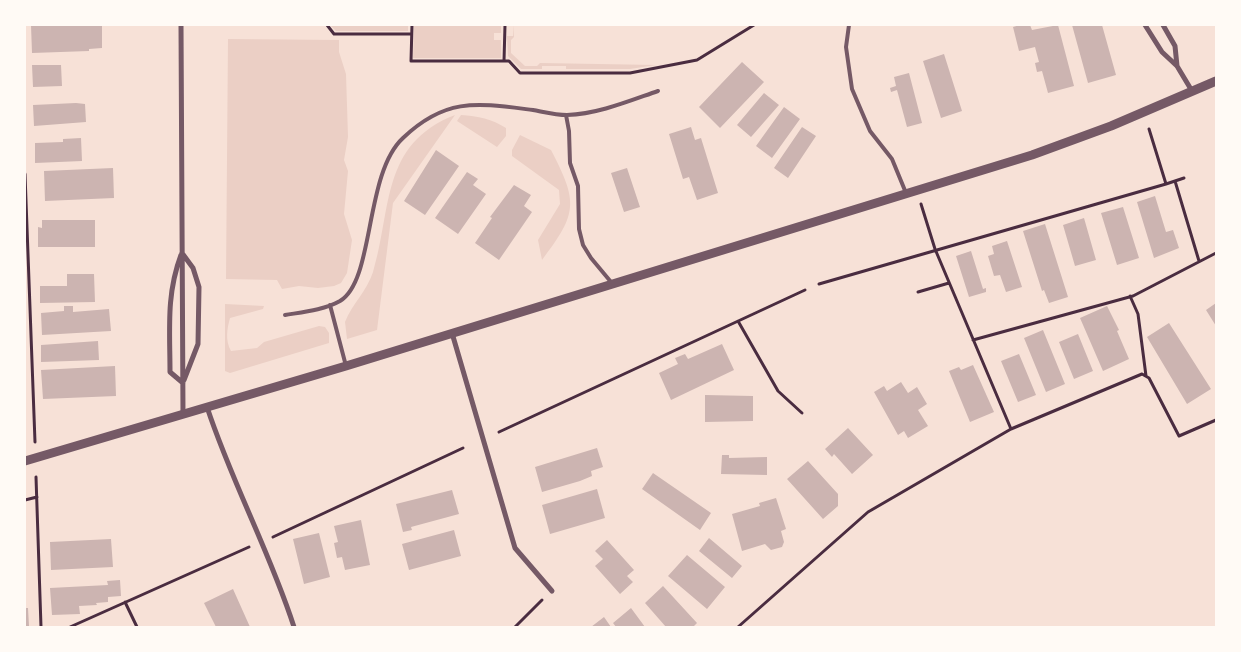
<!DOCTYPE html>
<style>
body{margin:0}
#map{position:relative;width:1241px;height:652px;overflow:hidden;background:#f7e1d7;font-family:"Fira Sans Condensed",sans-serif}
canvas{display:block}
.frame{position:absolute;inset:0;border:26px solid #fffaf5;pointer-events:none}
</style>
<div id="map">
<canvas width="1241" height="652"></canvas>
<div class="frame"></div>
</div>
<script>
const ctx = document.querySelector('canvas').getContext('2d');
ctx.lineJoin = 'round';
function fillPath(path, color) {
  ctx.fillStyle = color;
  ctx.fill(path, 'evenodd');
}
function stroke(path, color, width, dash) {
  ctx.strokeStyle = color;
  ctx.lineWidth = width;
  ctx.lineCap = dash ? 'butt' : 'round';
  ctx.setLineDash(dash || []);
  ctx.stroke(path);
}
fillPath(new Path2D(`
 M330,25H408V31H336Z
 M414,25H501V33H494V40H501V58H413Z
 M513,25L514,37L511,40V53L525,66H537L540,63L656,65L630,69H566V66H542V69H521L508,56L507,36H513Z
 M228,39L339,40V52L346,74L348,137L344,160L348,171L344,214L352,240L347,273L341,283L334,286L318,288L299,286L282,289L277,280L226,279Z
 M455,115L393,203L377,330L347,339L345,322C352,304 367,291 373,272C392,210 380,144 455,115Z
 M461,115C478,116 492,119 506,128V136L497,147L457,121Z
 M520,135L551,150C578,202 578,213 542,260L538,240L560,204L559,190L512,156V150Z
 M225,304L264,306L263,309L230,318C227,329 225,340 231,351L257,348L264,342L319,326L325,327L329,333V343L230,373L225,371Z`), '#ebcfc5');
fillPath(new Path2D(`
 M31,25H102V48L89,49V51L32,53Z
 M1020,25H1030L1032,30L1058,25L1074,86L1048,93L1042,71L1037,72L1035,63L1039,62L1035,47L1019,51L1013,27Z
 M1072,25H1102L1116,75L1088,83Z
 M944,54L962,111L941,118L923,61Z
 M742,62L764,82L720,128L699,107Z
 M32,65H61L62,86L33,87Z
 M909,73L922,123L907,127L897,90L891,92L890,88L896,86L894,77Z
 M764,93L779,105L751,137L737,125Z
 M76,103L85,104L86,122L34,126L33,105Z
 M784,107L800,119L772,158L756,146Z
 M691,127L695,140L701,138L718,193L697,200L689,177L683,179L669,134Z
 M802,127L816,136L788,178L774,168Z
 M81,138L82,161L35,163V143L63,142V139Z
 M436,150L459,166L425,215L404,201Z
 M113,168L114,198L45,201L44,171Z
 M627,168L640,207L624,212L611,173Z
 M467,172L478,179L473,185L486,194L458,234L435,218Z
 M514,185L531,195L524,206L532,212L499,260L475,243L492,218L490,217Z
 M1155,196L1166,232L1173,230L1179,248L1154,258L1137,202Z
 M1123,207L1139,258L1117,265L1101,213Z
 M1084,218L1096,260L1075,266L1063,225Z
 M42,220H95V247H38V227L42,228Z
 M1045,224L1068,297L1049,303L1044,290L1042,291L1023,231Z
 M1007,241L1022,287L1006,292L1000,275L994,276L988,256L994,254L992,246Z
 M971,251L983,289L986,288V292L969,297L956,256Z
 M67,274H94L95,302L40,303V286H67Z
 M1216,303V326L1206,310Z
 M64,306H73V312L109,309L111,331L42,335L41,313L64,311Z
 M1107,306L1119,330L1117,331L1129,359L1103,371L1080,318Z
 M1169,323L1211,389L1187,404L1147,337Z
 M1043,330L1065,384L1046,392L1024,338Z
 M1078,334L1093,371L1074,379L1059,342Z
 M98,341L99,360L41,362V345Z
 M722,344L734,370L671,400L659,373L678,364L675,358L685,354L688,359Z
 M1019,354L1036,395L1018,402L1001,361Z
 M973,365L994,412L970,422L949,371L959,367L961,370Z
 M115,366L116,396L43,399L41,370Z
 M901,382L908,393L917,387L927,404L918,410L928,426L908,438L904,431L898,435L874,392L884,386L887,391Z
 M705,395L753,396V421L705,422Z
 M848,428L873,455L852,474L834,454L832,457L825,449Z
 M597,448L603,467L591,471L592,476L580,481L542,492L535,467Z
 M722,455H729V458L767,457V475L721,474Z
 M808,461L838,494V506L823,519L787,479Z
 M653,473L711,513L700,530L642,489Z
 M597,489L605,518L550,534L542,505Z
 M452,490L459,514L411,527L412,530L403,532L396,504Z
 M776,498L786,529L781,531L784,542L782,547L771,550L765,544L742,551L732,514L760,506L759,503Z
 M361,520L370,565L345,570L342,557L337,558L334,543L338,542L334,526Z
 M454,530L461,556L409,570L402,544Z
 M319,533L330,577L304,584L293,539Z
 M709,538L742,566L732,578L699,551Z
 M111,539L113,567L51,570L50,542Z
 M607,540L634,570L627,576L633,582L620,594L595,566L603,559L595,551Z
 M687,555L725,587L707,609L668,576Z
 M120,580L121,596L108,597V602L96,603L97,605L79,606L80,614L52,615L50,588L108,585L107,581Z
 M663,586L697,623L693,627H666L645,603Z
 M233,589L250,627H216L204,603Z
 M25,608H28L29,626H25Z
 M631,608L645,627H616L613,623Z
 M604,617L611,627H591Z`), '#ccb4b1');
stroke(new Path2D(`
 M327,25L334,34H411
 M412,25L411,61H504
 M505,25L504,61H509L520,73H630L697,60L754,25
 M1149,129L1166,184L1175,181L1199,261
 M25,174L35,442
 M1175,181L1184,178
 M921,204L935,249L1011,429
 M819,284L1166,184
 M918,292L949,283
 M1130,296L1138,314L1146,376
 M738,321L778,391L802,413
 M973,340L1133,296L1216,253
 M499,432L805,290
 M36,477L41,627
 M25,500L37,497
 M273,537L463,448
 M125,602L137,627
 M70,627L249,547
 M515,627L542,600
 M738,627L868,512L1011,429L1142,374L1149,378L1179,436L1216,420`), '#4a2c40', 3);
stroke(new Path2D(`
 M849,25L846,47L852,89L870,131L892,159L906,193
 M566,115L569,131L570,163L578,186L579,229L583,245L591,258L611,282
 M330,305L346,366
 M285,315C303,312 324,310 340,301C375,280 364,174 403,138C446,97 477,103 533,110C544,112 556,115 567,115C598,114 629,101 658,91`), '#755966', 4);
stroke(new Path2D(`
 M181,25L183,414
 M1145,25L1162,52L1177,66L1192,91
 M1163,25L1175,46L1177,66
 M182,253L193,268L199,287L198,344L184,380
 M181,255C166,295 170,330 170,372L183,383
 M452,333L515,548L552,591
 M207,407C232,483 270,552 294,627`), '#755966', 5);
stroke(new Path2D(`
 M25,461L346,366L1032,155L1111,126L1216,81`), '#755966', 9);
</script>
